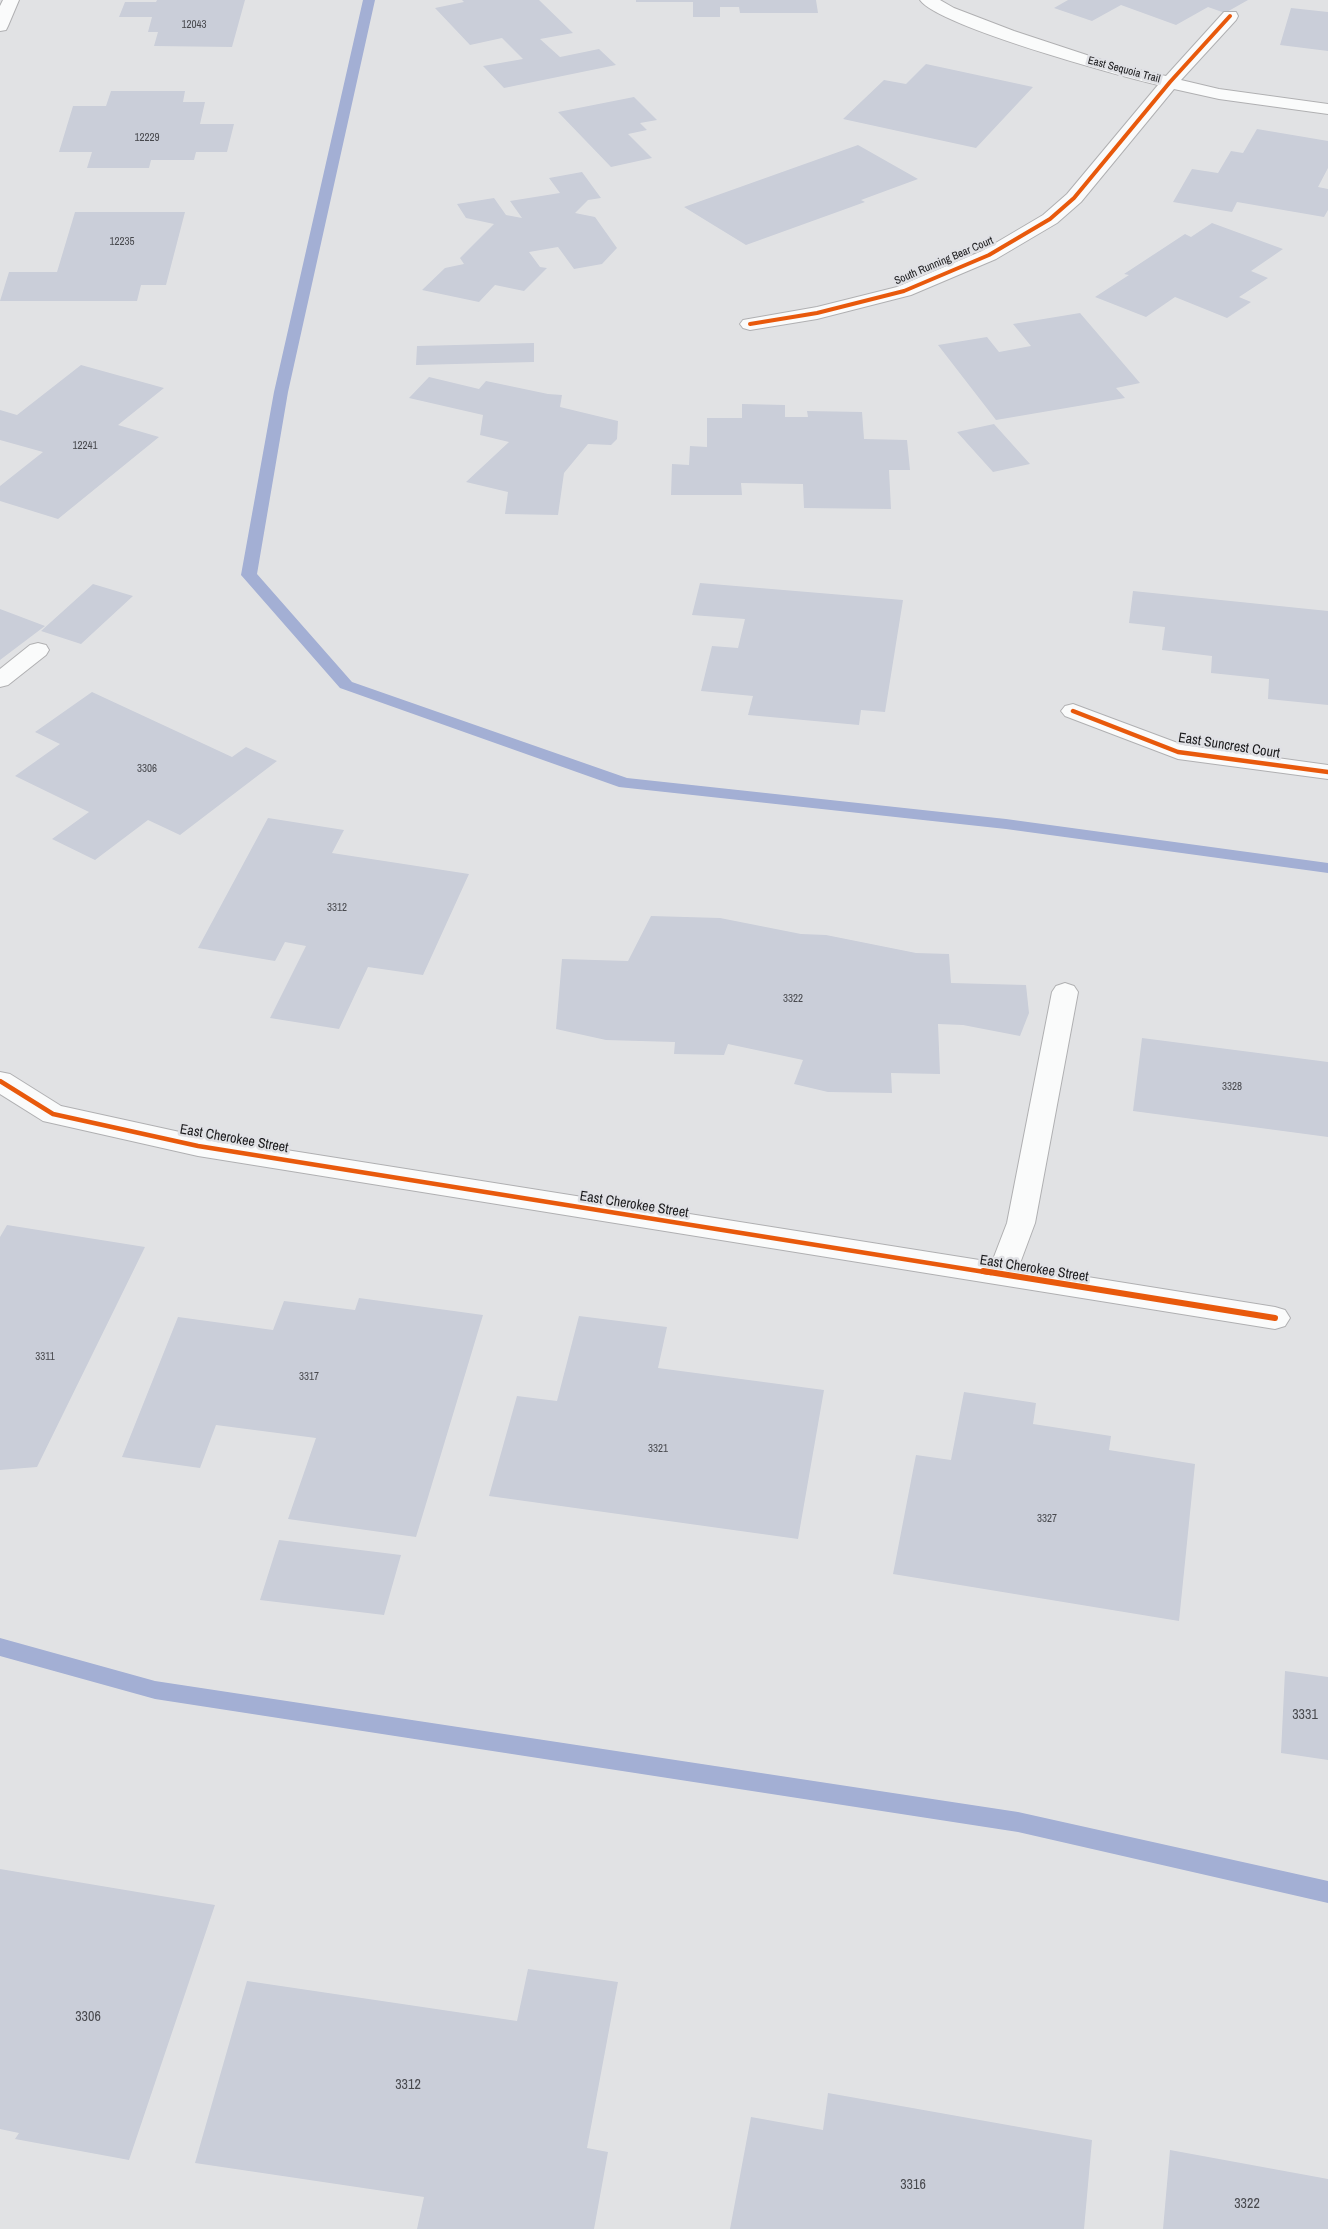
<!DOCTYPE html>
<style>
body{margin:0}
canvas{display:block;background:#e1e2e4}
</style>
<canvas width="1328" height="2229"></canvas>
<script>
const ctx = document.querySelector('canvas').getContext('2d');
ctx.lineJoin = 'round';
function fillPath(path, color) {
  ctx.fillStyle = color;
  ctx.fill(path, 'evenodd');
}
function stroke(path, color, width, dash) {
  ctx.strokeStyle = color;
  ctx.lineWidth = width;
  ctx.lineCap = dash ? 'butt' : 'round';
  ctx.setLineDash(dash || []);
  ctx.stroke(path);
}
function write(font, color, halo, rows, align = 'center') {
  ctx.font = font + ' "Archivo Narrow",sans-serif';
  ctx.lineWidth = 5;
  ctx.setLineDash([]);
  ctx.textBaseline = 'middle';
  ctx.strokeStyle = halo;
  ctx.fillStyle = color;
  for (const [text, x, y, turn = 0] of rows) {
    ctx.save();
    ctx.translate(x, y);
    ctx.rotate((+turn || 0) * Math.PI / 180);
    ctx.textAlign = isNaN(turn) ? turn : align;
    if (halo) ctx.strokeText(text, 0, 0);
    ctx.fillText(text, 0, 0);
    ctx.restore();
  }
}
fillPath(new Path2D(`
 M363,0H375L288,392L257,574L352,682L627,778L1006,819L1328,863V873L1006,829L619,787L340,688L241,575L274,392Z
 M0,1638L155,1681L1018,1812L1328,1881V1903L1018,1832L155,1699L0,1656Z`), '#a3afd4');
fillPath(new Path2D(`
 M157,0H245L232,47L154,46L158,32H148L152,17H119L125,2H156Z
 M462,0H539L573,33L540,39L560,57L599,49L616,65L504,88L483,66L523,59L502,38L470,45L435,8L464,2Z
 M636,0H816L818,13H740L739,7H720V17H693V2H636Z
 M1068,0H1248L1225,13L1208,7L1176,25L1121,5L1092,21L1054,8Z
 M1291,8L1328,12V51L1280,45Z
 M926,64L1033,87L976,148L843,119L884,80L906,84Z
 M111,91H185L183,102H205L200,124H234L227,152H196L194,160H151L149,168H87L92,152H59L73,106H106Z
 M634,97L657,120L640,123L647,130L628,134L652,158L611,167L558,112Z
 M1257,129L1328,141V168L1318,187L1328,189V210L1324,217L1237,202L1232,212L1173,202L1192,169L1218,173L1231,151L1243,153Z
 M858,145L918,179L861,200L865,202L746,245L684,207Z
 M582,172L601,198L588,200L575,213L595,217L617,248L602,264L574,269L558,247L529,252L540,267L547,268L524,291L495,285L479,302L422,290L445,268L464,264L460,258L494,224L466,218L457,204L494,198L506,215L522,218L510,201L560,193L549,178Z
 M75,212H185L166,285H141L137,301H0L9,272H57Z
 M1212,223L1283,249L1251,271L1268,278L1239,297L1251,302L1227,318L1175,297L1146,317L1095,297L1129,275L1124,274L1185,234L1191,237Z
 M1080,313L1140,383L1116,388L1125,398L996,420L938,345L987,337L999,352L1031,346L1013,324Z
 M534,343V362L416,365L417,346Z
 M81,365L164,388L118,425L159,437L58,519L0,501V486L43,452L0,440V410L17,415Z
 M429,377L479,389L486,381L548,394L562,395L560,407L618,421L617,439L611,445L588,444L564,473L558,515L505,514L508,492L466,482L509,442L480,435L483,415L409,398Z
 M742,404L785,405V417H808L807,411L862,412L864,439L907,440L910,470H889L891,509L804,508L803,484L741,483L742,495H671L672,464L689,465L690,446L707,447V418H742Z
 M994,424L1030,464L993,472L957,432Z
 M700,583L903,600L885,712L861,710L859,725L748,715L753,696L701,691L712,646L738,648L745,619L692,615Z
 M93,584L133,596L81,644L41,631Z
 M1133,591L1328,611V705L1268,699L1269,679L1211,673L1212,656L1162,650L1165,627L1129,623Z
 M0,609L45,626L0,660Z
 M92,692L232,757L246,747L277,761L180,835L148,820L95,860L52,839L89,812L15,776L60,744L35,732Z
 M268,818L344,830L332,853L469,874L423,975L368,967L339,1029L270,1018L306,946L285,942L275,961L198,948Z
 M651,916L720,918L801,934L826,935L916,953L949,954L951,983L1026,985L1029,1013L1020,1036L963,1025L938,1024L940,1074L891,1073L892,1093L828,1092L794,1084L803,1060L728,1044L724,1055L674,1054L675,1042L606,1040L556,1029L562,959L628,961Z
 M1142,1038L1328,1062V1137L1133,1111Z
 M7,1225L145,1247L37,1467L0,1470V1237Z
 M359,1298L483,1315L416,1537L288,1519L316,1438L216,1425L200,1468L122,1457L178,1317L273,1330L284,1301L355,1310Z
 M579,1316L667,1327L658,1368L824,1390L798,1539L489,1496L517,1396L557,1401Z
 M964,1392L1036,1403L1033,1424L1111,1436L1109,1450L1195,1464L1179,1621L893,1574L916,1455L951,1460Z
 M279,1540L401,1555L384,1615L260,1600Z
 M1285,1671L1328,1677V1760L1281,1753Z
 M0,1869L215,1905L129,2160L15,2139L19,2133L0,2129Z
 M528,1969L618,1982L587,2148L608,2152L594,2229H417L424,2197L195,2163L247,1981L517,2021Z
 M828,2093L1092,2140L1084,2229H730L751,2117L823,2130Z
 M1170,2150L1328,2179V2229H1163Z`), '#caced9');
const minor = new Path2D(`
 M3,0H19L8,26L6,30L0,31V6Z
 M920,0H940L954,8L1014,31L1120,66L1166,76L1224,12H1236L1238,16L1236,20L1181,80L1219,89L1328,104V114L1219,99L1174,89L1081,202L1057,223L996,259L911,295L817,319L750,330L743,328L740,324L743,320L817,307L897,287L982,251L1043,215L1067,194L1158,85C1119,76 938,26 920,0Z
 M38,643L46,645L49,650L46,655L8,685L0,687V669L30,645Z
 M1073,704L1183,745L1328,765V779L1178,759L1065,716L1061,711L1065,706Z
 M1065,983L1074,986L1078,992L1035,1223L1019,1266L1275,1307L1285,1310L1290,1318L1285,1326L1275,1329L198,1156L43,1121L0,1094V1072L10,1074L61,1106L198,1136L992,1262L1007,1223L1052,992L1056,986Z`);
stroke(minor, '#b0b0b2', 2);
fillPath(minor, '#fafbfb');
stroke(new Path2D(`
 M750,324L817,313L904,291L989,255L1050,219L1074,198L1170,82L1230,16`), '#e8590c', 4);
stroke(new Path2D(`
 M1073,711L1178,752L1328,772
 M0,1081L53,1114L198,1146L991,1273`), '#e8590c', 4.5);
stroke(new Path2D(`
 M983,1271L1275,1318`), '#e8590c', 6);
write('11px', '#48494e', null, [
 ["12043",194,25],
 ["12229",147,138],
 ["12235",122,242],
 ["12241",85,446],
 ["3306",147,769],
 ["3312",337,908],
 ["3322",793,999],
 ["3328",1232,1087],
 ["3311",45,1357],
 ["3317",309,1377],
 ["3321",658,1449],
 ["3327",1047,1519]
]);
write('11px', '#19191b', '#e0e1e5', [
 ["East Sequoia Trail",1124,70,15],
 ["South Running Bear Court",944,261,-23]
]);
write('14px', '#19191b', '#e0e1e5', [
 ["East Suncrest Court",1229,746,9],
 ["East Cherokee Street",234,1139,10],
 ["East Cherokee Street",634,1205,9],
 ["East Cherokee Street",1034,1269,9]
]);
write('14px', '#48494e', null, [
 ["3331",1305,1715],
 ["3306",88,2017],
 ["3312",408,2085],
 ["3316",913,2185],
 ["3322",1247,2204]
]);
</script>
